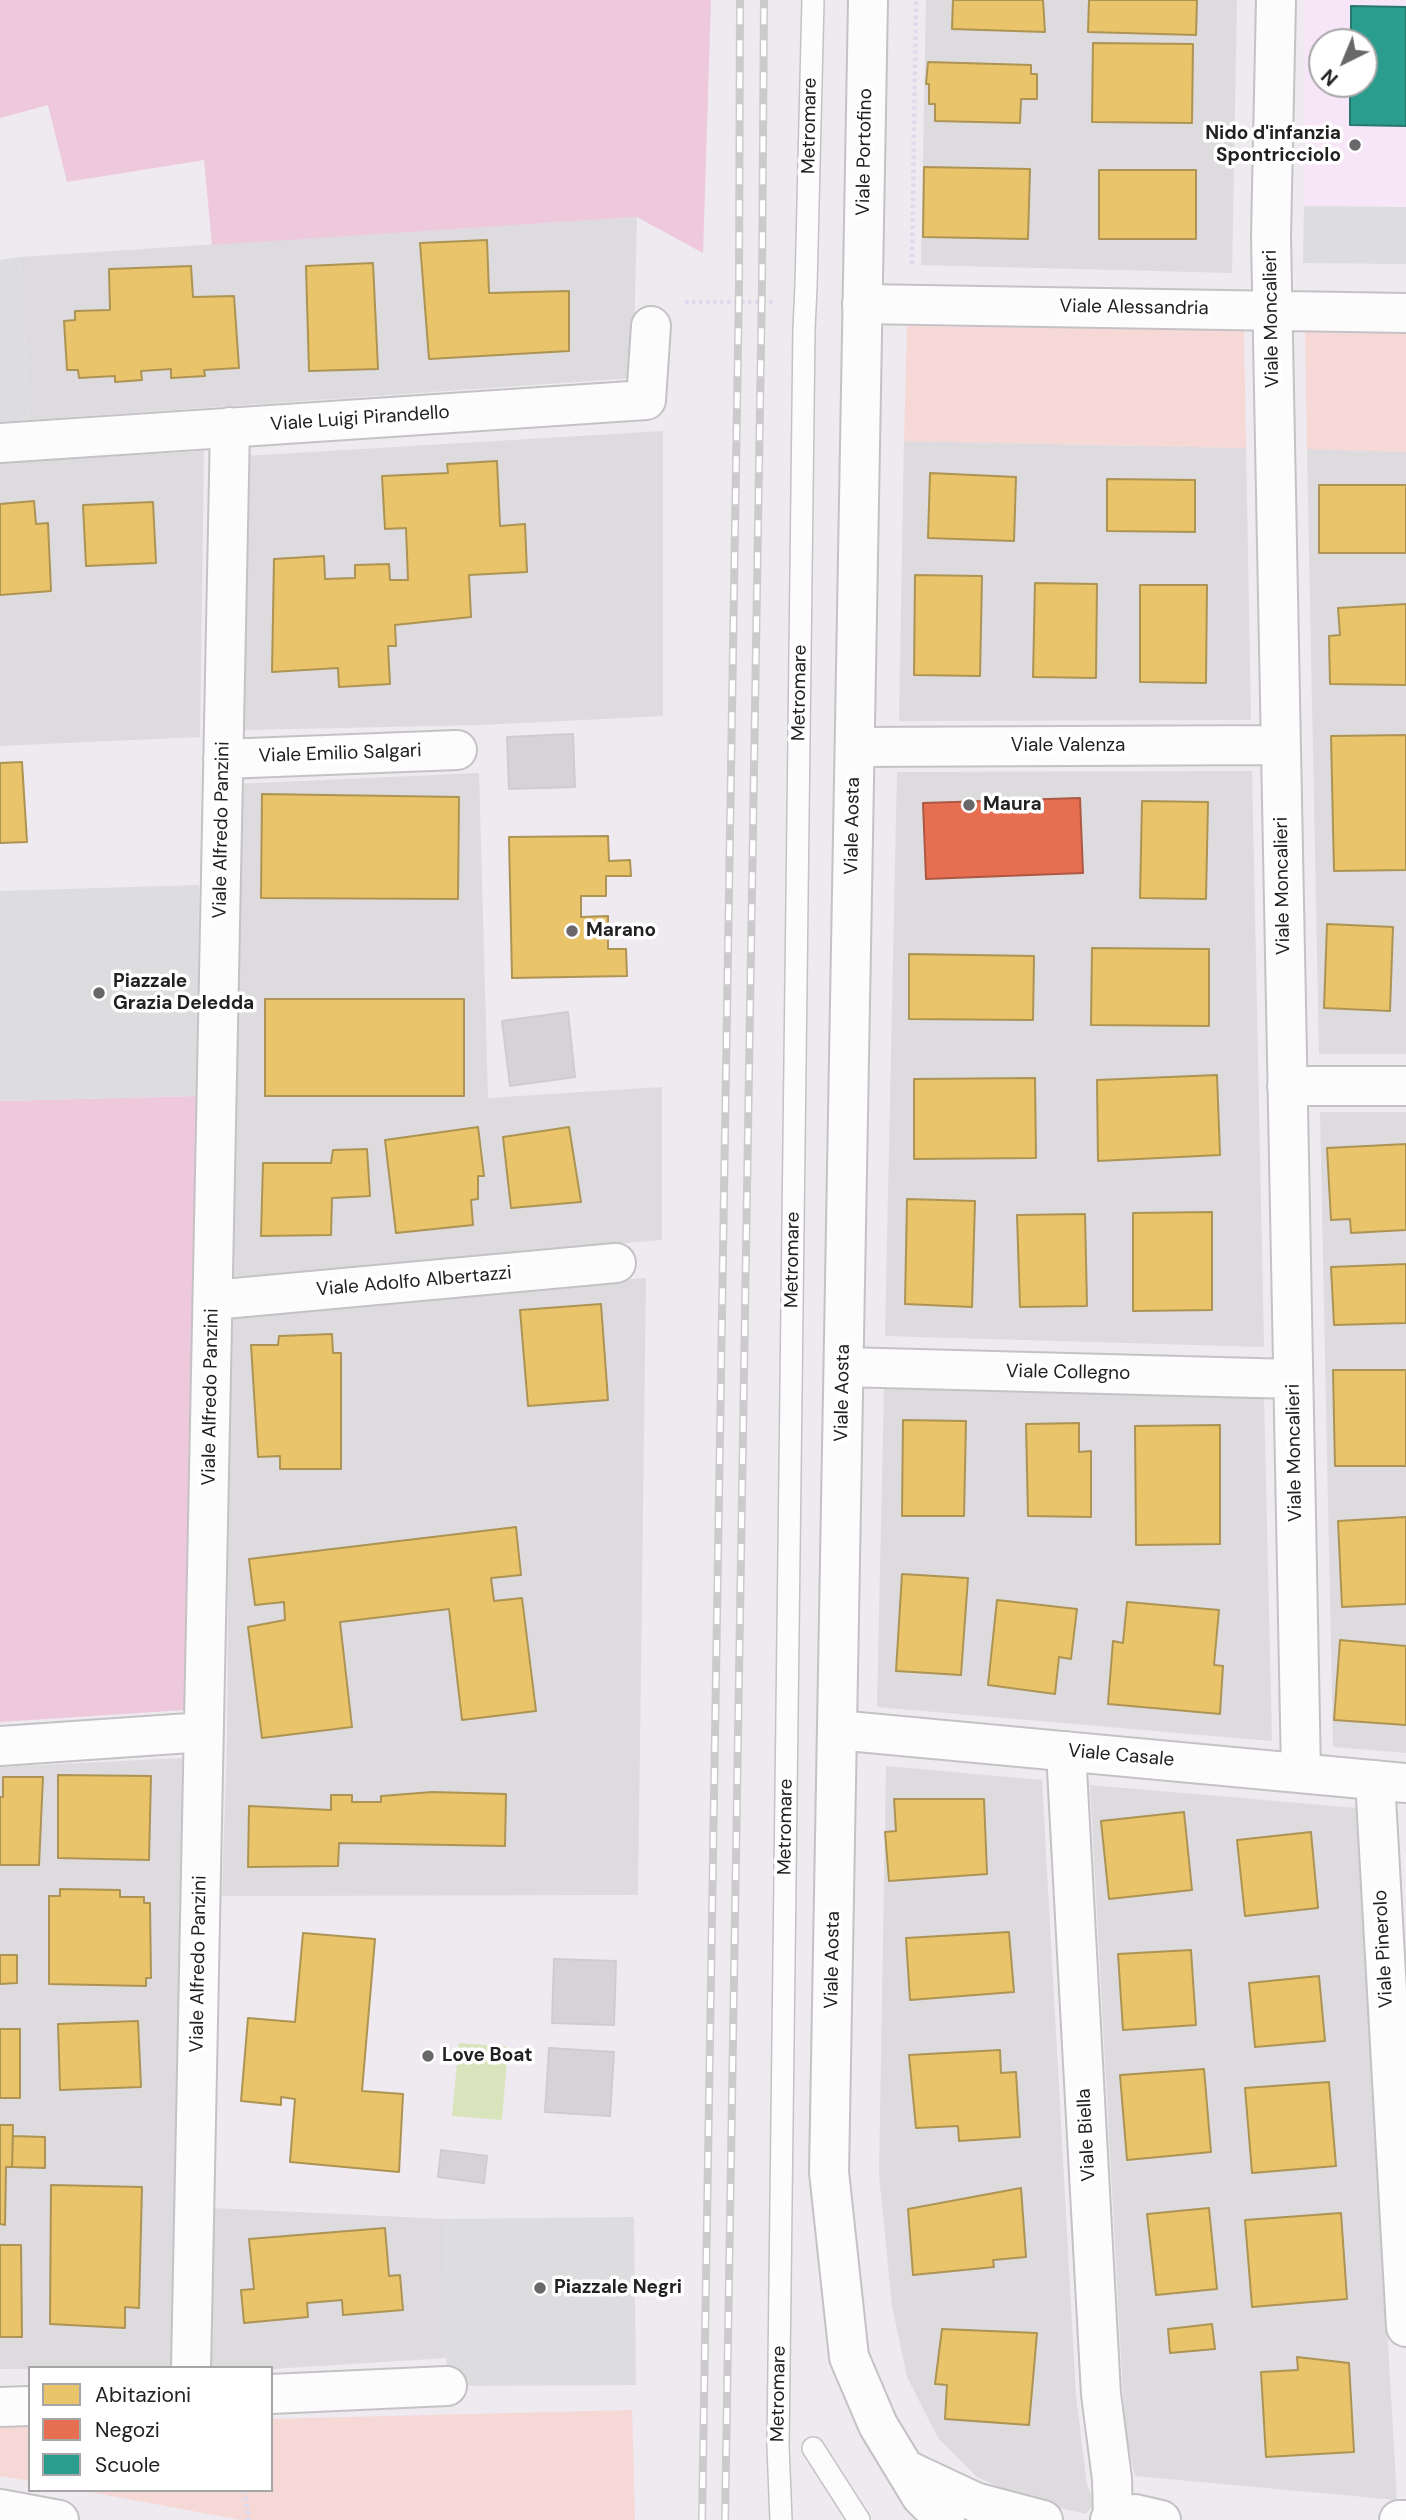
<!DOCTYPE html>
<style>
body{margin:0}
#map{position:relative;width:1406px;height:2520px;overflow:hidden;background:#eeeaef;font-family:"DM Sans",sans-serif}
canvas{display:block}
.legend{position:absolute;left:28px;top:2366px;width:245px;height:126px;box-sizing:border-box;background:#fff;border:2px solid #a6a6a6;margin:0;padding:9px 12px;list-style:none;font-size:21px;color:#212121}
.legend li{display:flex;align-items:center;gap:14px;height:35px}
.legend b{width:35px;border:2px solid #a6a6a6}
.north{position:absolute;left:1308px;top:28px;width:70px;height:70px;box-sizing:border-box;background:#fff;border:2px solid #a6a6a6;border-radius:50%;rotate:223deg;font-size:19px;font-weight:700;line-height:28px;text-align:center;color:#212121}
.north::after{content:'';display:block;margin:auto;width:24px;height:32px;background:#696769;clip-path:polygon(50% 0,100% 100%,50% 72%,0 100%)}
</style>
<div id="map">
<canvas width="1406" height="2520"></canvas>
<ul class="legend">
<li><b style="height:19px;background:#e9c46a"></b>Abitazioni</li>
<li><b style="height:19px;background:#e76f51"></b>Negozi</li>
<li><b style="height:19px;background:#2a9d8f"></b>Scuole</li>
</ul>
<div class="north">N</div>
</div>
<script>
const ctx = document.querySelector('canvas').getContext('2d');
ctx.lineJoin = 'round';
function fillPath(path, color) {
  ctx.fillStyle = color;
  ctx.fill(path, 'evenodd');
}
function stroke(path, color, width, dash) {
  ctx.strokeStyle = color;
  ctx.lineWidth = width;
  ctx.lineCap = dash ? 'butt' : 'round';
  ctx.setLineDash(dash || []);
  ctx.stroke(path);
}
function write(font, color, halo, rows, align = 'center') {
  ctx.font = font + ' "DM Sans",sans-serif';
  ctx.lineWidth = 7;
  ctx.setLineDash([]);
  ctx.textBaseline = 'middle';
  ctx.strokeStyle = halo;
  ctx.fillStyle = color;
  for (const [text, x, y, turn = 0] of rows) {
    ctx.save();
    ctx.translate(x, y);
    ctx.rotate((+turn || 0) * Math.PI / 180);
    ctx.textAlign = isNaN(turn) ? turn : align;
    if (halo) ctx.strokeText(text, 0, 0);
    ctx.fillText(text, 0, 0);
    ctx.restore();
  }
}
fillPath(new Path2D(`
 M926,0H1237L1232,273L921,265Z
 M637,217L633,378L29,420L20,257Z
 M663,431V716L481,725L244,730L245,456Z
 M904,441L1246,448L1251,720L899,721Z
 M1307,449L1406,452V1054H1319Z
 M204,451L200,737L0,746V463Z
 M1252,771L1264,1347L885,1336L897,772Z
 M479,773L488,1098L662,1087V1240L234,1277L235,784Z
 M1320,1112H1406V1753L1333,1747Z
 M646,1278L638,1895L222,1896L227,1740L230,1316Z
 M884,1388L1264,1398L1272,1741L877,1707Z
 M182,1758L179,2368L0,2369V1767Z
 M886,1766L1042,1780L1076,2396L1087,2485L1095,2505L1085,2514L1027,2500L977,2477L938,2438L907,2377L892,2306L879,2175Z
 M1090,1785L1357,1808L1397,2500L1135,2476L1125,2430Z
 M213,2208L445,2219L447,2358L271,2369L209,2368Z`), '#dddbde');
fillPath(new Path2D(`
 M1305,0H1406V207L1304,206ZM1322,42H1364V84H1322Z`), '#f7e6f7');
fillPath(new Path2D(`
 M0,0H711L703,253L637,217L212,245L204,160L67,182L48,105L0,118Z
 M197,1096L184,1710L0,1722V1101Z`), '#eec8db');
fillPath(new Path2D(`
 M907,326L1244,330L1246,448L904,441Z
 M1305,332L1406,333V452L1307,449Z
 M632,2410L635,2520H241L79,2490H271V2419Z
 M0,2426H30V2481L0,2476Z`), '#f6d8d7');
fillPath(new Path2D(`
 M1304,206L1406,207V264L1303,263Z
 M20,257L29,420L0,422V260Z
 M199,885L197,1096L0,1101V891Z
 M634,2217L636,2385L447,2386L445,2219Z`), '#dddcde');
fillPath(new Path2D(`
 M459,2043L508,2047L502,2120L452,2116Z`), '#dae4bc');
const homes = new Path2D(`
 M953,0H1043L1045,32L952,29Z
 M1089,0H1197L1196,35L1088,32Z
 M1093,43L1193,44L1192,123L1092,122Z
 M928,62L1031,65V74H1037V99H1021L1020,123L935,121V104H929V84H926Z
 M924,167L1030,169L1028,239L923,237Z
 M1099,170H1196V239H1099Z
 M487,240L489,293L569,291V351L429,359L420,243Z
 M373,263L378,369L309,371L306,266Z
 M191,266L193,297L234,296L239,368L204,370L205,376L171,378V369L141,371L142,380L115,382V376L79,378L78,370H67L64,321L75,320V311L110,310L109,269Z
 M497,461L500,526L525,524L527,572L469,575L471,617L395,625L396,646H388L390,684L339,687L338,668L272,672L274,559L324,556L325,579L355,578V565L389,564L390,580H408L406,528L385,529L382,476L448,473L447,464Z
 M930,473L1016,477L1014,541L928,538Z
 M1107,479L1195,480V532L1107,531Z
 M1319,485H1406V553H1319Z
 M34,501L36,524L48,523L51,591L0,595V504Z
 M153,502L156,563L86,566L83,505Z
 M915,575L982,576L980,676L914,675Z
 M1035,583L1097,584L1096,678L1033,677Z
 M1140,585H1207L1206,683L1140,682Z
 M1406,604V685L1330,684L1329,636L1340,635L1338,608Z
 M1406,735V870L1334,871L1331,736Z
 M22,762L27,842L0,843V763Z
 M262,794L459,797L458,899L261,898Z
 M1142,801L1208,802L1206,899L1140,898Z
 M608,836L609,861L630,860L631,876H606V896H581V917L608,916V949H626L627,976L512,978L509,837Z
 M1327,924L1393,927L1390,1011L1324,1008Z
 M1092,948L1209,949V1026L1091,1025Z
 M909,954L1034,956L1033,1020L909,1019Z
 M265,999H464V1096H265Z
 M1217,1075L1220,1155L1098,1161L1097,1080Z
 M1035,1078L1036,1158L914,1159V1079Z
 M478,1127L484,1176H478V1199L471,1200L473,1225L396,1233L385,1140Z
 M569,1127L581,1202L511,1208L503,1137Z
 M1406,1144V1230L1351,1233L1350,1219L1331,1220L1327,1148Z
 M367,1149L370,1196L332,1198L331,1235L261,1236L263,1163H331L333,1150Z
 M907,1199L975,1201L972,1307L905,1304Z
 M1212,1212V1310L1133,1311V1213Z
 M1085,1214L1087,1306L1020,1307L1017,1215Z
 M1406,1264V1323L1334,1325L1331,1267Z
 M601,1304L608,1400L528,1406L520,1310Z
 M332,1334L333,1353H341V1469H280V1456L258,1457L251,1345H278L279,1336Z
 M1333,1370H1406V1466H1335Z
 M903,1420L966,1421L964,1516H902Z
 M1079,1423V1452L1091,1451V1517L1028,1516L1026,1424Z
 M1220,1425V1544L1136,1545L1135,1426Z
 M1406,1517V1604L1342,1607L1338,1521Z
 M516,1527L521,1575L491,1578L494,1601L522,1598L536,1711L462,1720L449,1609L340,1622L352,1727L262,1738L248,1627L285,1620L284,1602L255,1605L249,1559Z
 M902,1574L968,1578L961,1675L896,1671Z
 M997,1600L1077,1609L1071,1659L1059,1657L1055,1694L988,1685Z
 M1127,1602L1219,1610L1214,1665L1223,1666L1220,1714L1108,1704L1113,1641L1123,1643Z
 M1340,1640L1406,1646V1725L1334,1720Z
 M58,1775L151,1776L149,1860L58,1858Z
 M3,1777H43L39,1865H0V1797H3Z
 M432,1792L506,1794L505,1846L339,1843L338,1866L248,1867L249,1806L331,1810V1795H352V1802H381V1796Z
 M894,1799H984L987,1874L889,1881L885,1832L896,1831Z
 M1184,1812L1192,1890L1109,1899L1101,1821Z
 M1311,1832L1318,1908L1245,1916L1237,1840Z
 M60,1889L120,1890V1897H144V1903H150L151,1978H146V1986L49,1984V1896H60Z
 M1009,1932L1014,1992L910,2000L906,1938Z
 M303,1933L375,1939L362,2091L403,2094L399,2172L290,2162L295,2099L281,2097V2105L241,2101L248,2018L295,2022Z
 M1191,1950L1196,2025L1123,2030L1118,1954Z
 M0,1955H17V1983L0,1984Z
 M1319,1976L1325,2041L1255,2047L1249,1983Z
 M138,2021L141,2087L60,2090L58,2024Z
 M0,2029H20V2098H0Z
 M1000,2050L1001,2073L1016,2072L1020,2137L959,2141L958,2126L916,2128L909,2055Z
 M1204,2069L1211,2152L1127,2160L1120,2075Z
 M1329,2082L1336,2166L1252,2173L1245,2088Z
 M0,2125H13L12,2167H6L5,2225L0,2224Z
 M13,2136L45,2137V2168L12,2167Z
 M51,2185L142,2187L139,2308L125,2307V2328L50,2324Z
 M1021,2188L1026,2257L993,2260L994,2267L913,2275L908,2209Z
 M1209,2208L1217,2289L1156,2295L1147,2214Z
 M1341,2213L1347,2299L1252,2307L1245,2220Z
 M385,2228L389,2276L400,2275L403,2310L343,2315L342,2300L307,2303L308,2317L244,2323L241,2290L254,2289L249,2239Z
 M0,2245H21L22,2337H0Z
 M1212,2324L1215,2349L1170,2353L1168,2329Z
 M942,2329L1037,2333L1029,2425L945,2419L947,2385L935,2384Z
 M1297,2357L1349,2363L1354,2452L1266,2457L1261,2372L1298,2370Z`);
fillPath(homes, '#e9c46a');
stroke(homes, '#ad9354', 2);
const shops = new Path2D(`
 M1080,798L1083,873L926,879L923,803Z`);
fillPath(shops, '#e76f51');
stroke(shops, '#ac5843', 2);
const schools = new Path2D(`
 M1351,6L1406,7V126L1350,125V84H1364V42H1351Z`);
fillPath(schools, '#2a9d8f');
stroke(schools, '#27786e', 2);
const building = new Path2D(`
 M573,734L575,787L509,789L507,737Z
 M568,1012L575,1077L510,1086L502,1021Z
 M554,1959L616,1961L614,2025L552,2023Z
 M549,2048L614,2052L610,2116L545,2112Z
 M441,2150L487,2156L484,2183L438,2177Z`);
fillPath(building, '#d6d3d8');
stroke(building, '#cfcbd2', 2);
const service = new Path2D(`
 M806,286L813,0
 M813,2448L859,2520
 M781,2520L778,2446L804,329`);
const minor = new Path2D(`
 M1276,0L1271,237L1301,1773
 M862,304L1406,313
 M0,443L646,400L651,326
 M855,747L1281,745
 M223,759L457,750
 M1287,1086H1406
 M213,1300L616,1263
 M844,1367L1293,1379
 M837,1730L1406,1783
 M0,1746L204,1732
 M1066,1751L1101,2394L1112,2479L1113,2519
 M1375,1780L1406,2327
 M191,2368L230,427
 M271,2394L447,2386
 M0,2407L30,2406`);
const tertiary = new Path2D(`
 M868,0L829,2172L849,2357L878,2425L921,2496L945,2520
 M909,2471L975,2502L1043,2520
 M0,2509L59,2520
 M1110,2520L1135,2514L1161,2520
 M1399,2520H1406`);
stroke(service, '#c4c2c5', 24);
stroke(minor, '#c4c2c5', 42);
stroke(tertiary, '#c4c2c5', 42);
stroke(new Path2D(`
 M912,264L916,0
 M685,302H774
 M244,2490L249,2520`), '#dddaec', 4.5, [3.5, 3.5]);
stroke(service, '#fcfcfd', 21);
stroke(minor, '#fcfcfd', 38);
stroke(tertiary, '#fcfcfd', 38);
const rail = new Path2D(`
 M702,2520L739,287L740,0
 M725,2520L762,285L764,0`);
stroke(rail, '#cbcbcb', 8);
stroke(rail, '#fff', 5, [16]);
const serviceBridge = new Path2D(`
 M804,329L806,286`);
stroke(serviceBridge, '#c4c2c5', 24, []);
stroke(serviceBridge, '#fcfcfd', 21);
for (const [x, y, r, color] of [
 [1355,145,7,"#696769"],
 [969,805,7,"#696769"],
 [572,931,7,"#696769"],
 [99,993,7,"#696769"],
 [428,2056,7,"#696769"],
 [540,2288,7,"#696769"]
]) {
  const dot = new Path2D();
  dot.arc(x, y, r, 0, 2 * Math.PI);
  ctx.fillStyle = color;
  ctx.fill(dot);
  stroke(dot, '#fff', 2.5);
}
write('19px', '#212121', '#fff', [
 ["Metromare",810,126,-89],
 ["Viale Portofino",865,152,-89],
 ["Viale Alessandria",1134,308,1],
 ["Viale Moncalieri",1272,319,-91],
 ["Viale Luigi Pirandello",360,419,-4],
 ["Metromare",800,693,-89],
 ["Viale Valenza",1068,746],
 ["Viale Emilio Salgari",340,754,-2],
 ["Viale Aosta",853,826,-89],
 ["Viale Alfredo Panzini",222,830,-89],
 ["Viale Moncalieri",1283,886,-91],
 ["Metromare",793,1260,-89],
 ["Viale Adolfo Albertazzi",414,1282,-5],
 ["Viale Collegno",1068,1373,1],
 ["Viale Aosta",843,1393,-89],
 ["Viale Alfredo Panzini",211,1397,-89],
 ["Viale Moncalieri",1295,1453,-91],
 ["Viale Casale",1121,1756,5],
 ["Metromare",786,1827,-89],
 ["Viale Pinerolo",1384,1949,-93],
 ["Viale Aosta",833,1960,-89],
 ["Viale Alfredo Panzini",199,1964,-89],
 ["Viale Biella",1087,2135,-93],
 ["Metromare",779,2394,-89]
]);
write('bold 19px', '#212121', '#fff', [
 ["Nido d'infanzia",1341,134,"right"],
 ["Spontricciolo",1341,156,"right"],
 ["Maura",983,805],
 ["Marano",586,931],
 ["Piazzale",113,982],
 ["Grazia Deledda",113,1004],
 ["Love Boat",442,2056],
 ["Piazzale Negri",554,2288]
], 'left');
</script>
